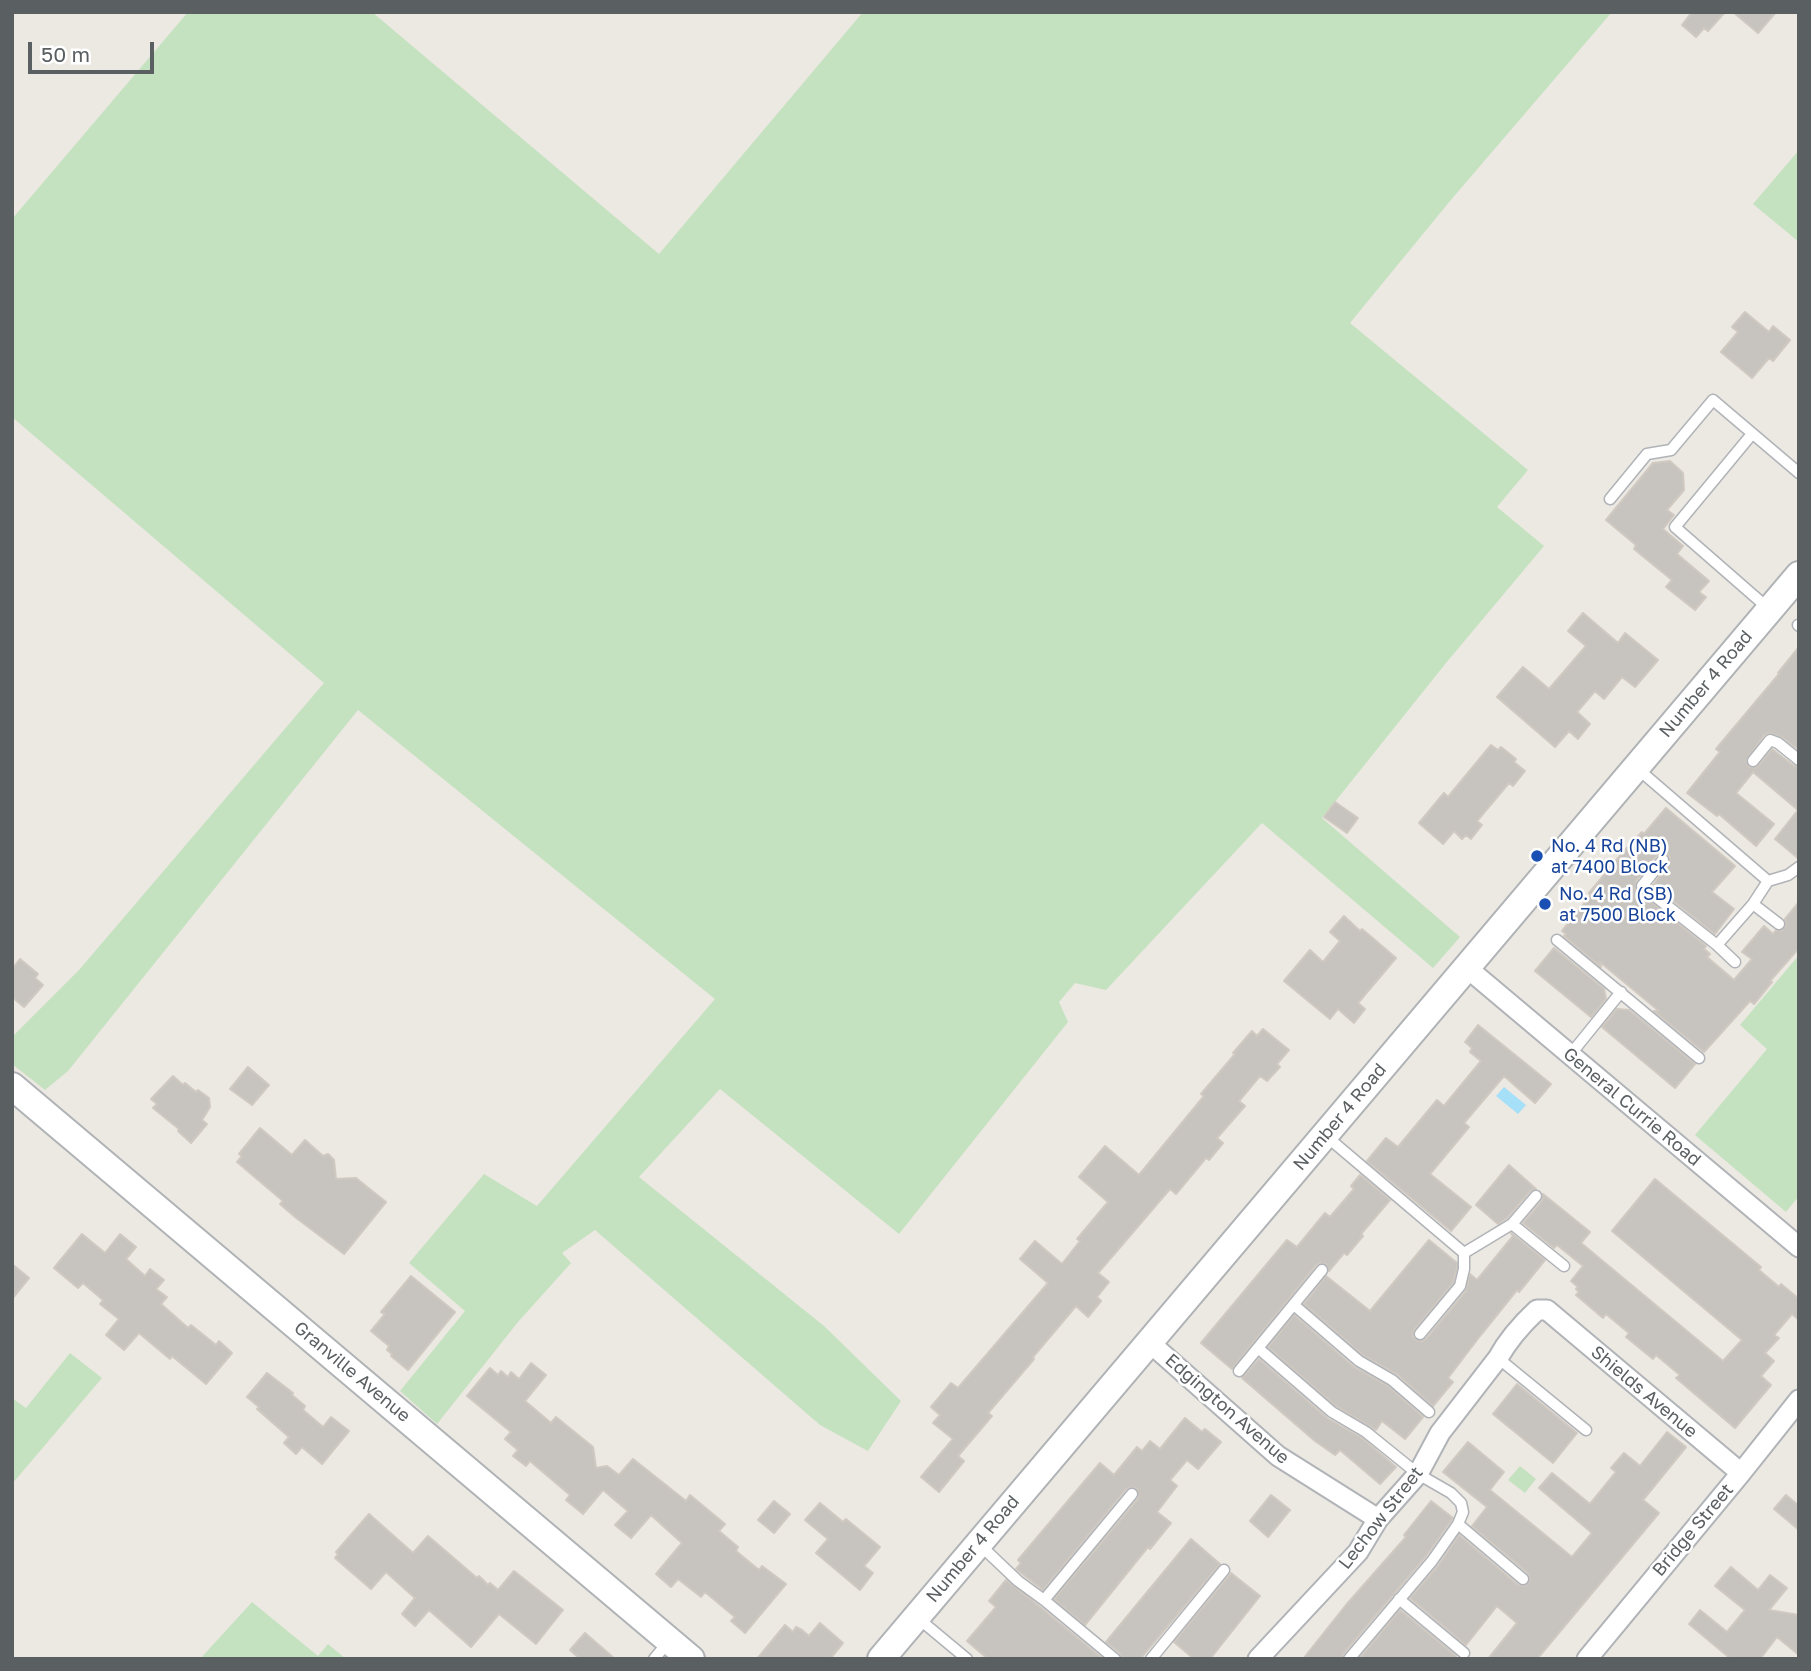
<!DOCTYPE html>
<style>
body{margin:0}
#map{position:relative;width:1811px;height:1671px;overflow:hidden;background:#ece8e2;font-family:"Golos Text",sans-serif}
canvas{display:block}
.frame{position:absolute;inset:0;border:14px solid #5a5f62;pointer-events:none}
.scale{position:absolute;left:28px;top:42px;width:126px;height:32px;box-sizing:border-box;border:4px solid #5a5f62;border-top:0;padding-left:9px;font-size:21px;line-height:24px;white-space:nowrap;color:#5a5f62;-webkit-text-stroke:5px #fff;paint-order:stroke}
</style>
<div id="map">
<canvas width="1811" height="1671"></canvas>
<div class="frame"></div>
<div class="scale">50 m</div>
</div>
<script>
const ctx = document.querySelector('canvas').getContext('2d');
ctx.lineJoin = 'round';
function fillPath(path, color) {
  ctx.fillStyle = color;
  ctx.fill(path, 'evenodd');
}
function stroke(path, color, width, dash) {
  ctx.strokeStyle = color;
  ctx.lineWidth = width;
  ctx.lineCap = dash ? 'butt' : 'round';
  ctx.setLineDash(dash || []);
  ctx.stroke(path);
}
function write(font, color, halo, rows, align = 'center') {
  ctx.font = font + ' "Golos Text",sans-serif';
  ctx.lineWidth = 5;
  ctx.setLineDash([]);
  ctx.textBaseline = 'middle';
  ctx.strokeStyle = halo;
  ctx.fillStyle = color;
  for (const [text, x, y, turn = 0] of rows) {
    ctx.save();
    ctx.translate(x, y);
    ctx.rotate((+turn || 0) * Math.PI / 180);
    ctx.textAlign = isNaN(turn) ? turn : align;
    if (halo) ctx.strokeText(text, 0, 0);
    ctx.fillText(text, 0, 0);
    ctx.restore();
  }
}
fillPath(new Path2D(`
 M188,12H372L659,254L863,12H1612L1450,201L1350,323L1528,470L1497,507L1544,546L1446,663L1322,818L1460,937L1433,968L1262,823L1106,990L1075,983L1059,1002L1068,1022L899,1234L720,1089L639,1177L824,1326L901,1401L868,1451L820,1425L595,1230L562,1253L571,1263L518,1322L437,1424L400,1391L465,1311L409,1263L484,1174L537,1206L715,999L358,710L68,1071L45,1090L12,1064V1037L79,970L324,683L12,417V219Z
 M1799,150V242L1753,204Z
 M1799,955V1196L1786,1212L1695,1135L1767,1049L1740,1025Z
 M70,1353L102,1378L12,1484V1398L26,1408Z
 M1520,1466L1536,1479L1525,1493L1508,1480Z
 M252,1602L318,1656L328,1644L346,1659H200Z`), '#c5e2c0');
fillPath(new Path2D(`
 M1504,1087L1526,1105L1518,1114L1496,1096Z`), '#a6e0f8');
const building = new Path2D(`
 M1692,12H1725L1708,31L1704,28L1696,37L1682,25Z
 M1733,12H1776L1758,33Z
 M1745,312L1769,332L1773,326L1790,340L1773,361L1769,358L1752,378L1721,352L1738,332L1732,327Z
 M1670,461L1683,473L1684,490L1667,510L1674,515L1663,529L1683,546L1677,554L1709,581L1699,592L1706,597L1695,610L1666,587L1672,580L1634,549L1636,545L1606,520L1653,463Z
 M1583,613L1618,643L1625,633L1658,660L1635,687L1622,677L1604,699L1595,691L1577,712L1590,724L1578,739L1569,731L1555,747L1497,697L1523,667L1549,689L1586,646L1568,631Z
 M1799,647V750L1782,737L1769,733L1764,735L1746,761L1749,767L1756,768L1772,749L1794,766L1799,767V859L1775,839L1798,810L1753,772L1736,793L1774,824L1756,846L1719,814L1717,816L1687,793L1720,752L1716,749L1779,674L1778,673Z
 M1491,745L1498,750L1501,747L1516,759L1514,762L1525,771L1513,786L1509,783L1477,821L1482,825L1471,839L1466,835L1462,839L1454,831L1443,844L1419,823L1444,793L1448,797Z
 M1335,802L1358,818L1347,833L1324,817Z
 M1666,808L1735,866L1712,892L1734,909L1715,934L1653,885L1670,862V857L1665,853L1657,855L1636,881L1635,889L1706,946L1704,949L1710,954L1707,957L1734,980L1752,959L1742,952L1764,926L1773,934L1776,930L1782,931L1786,926L1785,919L1799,902V948L1770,981L1772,982L1754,1004L1750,1001L1704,1052L1654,1011H1659L1600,962L1601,967L1564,936L1566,934L1562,931L1591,895L1589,893L1624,851L1642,832L1644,834Z
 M1344,916L1360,931L1362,929L1396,958L1358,1003L1365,1009L1354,1023L1338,1009L1330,1019L1284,981L1310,950L1323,962L1340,941L1330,932Z
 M1554,948L1604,989L1606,999L1591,1017L1535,971Z
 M20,959L38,974L35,978L43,985L24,1007L12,997V969Z
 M1617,1009L1629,1010L1695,1064L1675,1088L1602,1027Z
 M1478,1025L1551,1084L1535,1103L1504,1076L1464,1123L1469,1127L1430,1174L1471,1207L1451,1231L1367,1161L1386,1138L1398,1147L1437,1100L1444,1106L1481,1061L1470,1052L1472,1048L1465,1042Z
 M1263,1029L1289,1050L1277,1064L1280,1067L1267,1081L1260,1076L1239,1101L1245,1106L1217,1138L1223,1143L1209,1160L1206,1158L1176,1194L1170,1189L1098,1273L1109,1282L1097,1297L1101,1301L1088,1317L1076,1306L1033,1357L1034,1359L988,1413L992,1416L958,1456L964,1461L939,1492L921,1477L953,1439L933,1423L940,1415L931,1407L951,1383L958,1388L1048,1283L1020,1259L1035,1241L1062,1264L1080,1241L1077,1239L1108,1202L1079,1177L1105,1146L1139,1175L1204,1096L1201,1094L1235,1054L1233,1053L1252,1031L1257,1036Z
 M248,1067L269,1085L252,1105L230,1089Z
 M173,1076L183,1085L185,1083L196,1092L198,1090L209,1098L210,1107L202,1120L207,1124L191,1143L178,1131L179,1129L153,1108L157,1104L151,1099Z
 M260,1128L292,1155L305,1140L323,1156L328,1154L334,1160L336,1179L356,1178L386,1202L344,1254L295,1217L280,1204L283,1201L237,1162L242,1156L239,1154Z
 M1509,1165L1536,1189L1530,1191L1507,1218L1498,1224L1476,1205Z
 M1360,1175L1390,1200L1361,1234L1363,1236L1347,1255L1344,1253L1329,1271L1326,1264L1320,1263L1316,1265L1232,1369L1201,1343L1287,1240L1297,1247L1325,1213L1330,1217L1354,1189L1351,1186Z
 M1655,1179L1761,1267L1759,1270L1779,1287L1781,1284L1799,1299V1320L1792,1314L1774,1335L1779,1338L1765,1353L1774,1361L1761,1376L1771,1385L1735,1428L1676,1378L1680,1375L1656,1355L1653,1359L1626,1337L1629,1333L1606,1314L1603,1318L1576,1295L1579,1292L1576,1289L1578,1287L1571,1281L1583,1266L1557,1245L1554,1248L1523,1223L1542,1201L1543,1194L1590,1232L1581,1243L1723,1361L1742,1340L1612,1231Z
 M1511,1233L1545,1260L1519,1292L1517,1290L1480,1336L1448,1378L1453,1382L1433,1406L1397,1374L1363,1355L1304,1304L1326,1276L1370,1311L1429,1240L1457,1263V1268L1453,1283L1414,1330L1413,1337L1418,1341H1422L1426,1339L1466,1291L1470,1274L1477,1280L1513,1236Z
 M82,1234L105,1253L120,1234L136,1247L126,1259L145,1276L150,1269L164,1280L156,1289L167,1297L161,1304L188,1328L191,1325L216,1345L219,1341L232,1353L206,1384L172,1356L170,1359L139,1333L124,1350L106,1335L119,1319L100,1304L103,1300L83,1283L78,1288L54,1268Z
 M12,1264L29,1278L12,1299Z
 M411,1276L455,1312L408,1370L391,1356L392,1354L387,1350L389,1346L371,1331L385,1314L381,1312Z
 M1294,1315L1354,1367L1388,1386L1423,1417L1405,1439L1382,1421L1376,1430L1336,1406L1268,1347Z
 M1259,1359L1327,1418L1362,1438L1396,1467L1380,1484L1340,1450L1335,1455L1315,1441L1242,1378Z
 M531,1363L546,1375L525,1401L551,1423L556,1417L593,1447L596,1468L607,1466L619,1475L633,1459L686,1501L690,1495L725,1524L719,1531L738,1547L736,1551L759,1570L762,1566L786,1584L745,1633L731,1621L735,1617L705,1592L701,1597L678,1579L671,1587L656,1574L682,1543L651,1515L631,1538L615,1525L628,1511L603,1490L583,1514L566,1500L570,1495L530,1461L526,1466L513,1456L518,1450L505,1439L511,1432L467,1396L490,1368L498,1375L501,1371L508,1377L511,1372L519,1379Z
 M267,1373L293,1393L292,1395L305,1406L303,1410L323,1427L331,1417L349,1431L322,1464L302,1447L296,1454L284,1443L289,1437L257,1409L259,1407L247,1397Z
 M1517,1384L1577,1433L1553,1463L1493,1414Z
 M1185,1418L1202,1432L1205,1429L1221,1442L1198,1469L1187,1460L1170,1480L1177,1486L1157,1512L1171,1523L1150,1549L1148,1547L1085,1625L1054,1599L1138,1499L1139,1495L1137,1489L1133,1487L1126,1489L1043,1590L1016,1569L1021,1563L1018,1560L1100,1463L1114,1475L1137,1447L1142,1451L1150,1441L1160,1449Z
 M1667,1432L1686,1447L1643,1500L1659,1513L1537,1659H1488L1517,1623L1497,1606L1466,1645L1410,1598L1438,1566L1459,1535L1518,1585L1525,1586L1530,1581L1528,1573L1472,1526L1487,1507L1443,1472L1468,1442L1504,1472L1490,1490L1572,1557L1592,1533L1539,1488L1552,1473L1590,1504L1616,1472L1611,1468L1624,1453L1640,1466Z
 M1271,1495L1290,1510L1268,1537L1250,1521Z
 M1786,1495L1799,1506V1530L1774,1509Z
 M774,1501L790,1514L774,1533L758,1520Z
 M1431,1501L1453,1518L1426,1556L1343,1654L1342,1659H1303L1346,1605L1406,1537L1404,1535Z
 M820,1503L843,1522L846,1519L880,1547L864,1566L873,1573L860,1590L816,1553L828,1539L805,1520Z
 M369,1514L413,1553L428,1536L477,1578L479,1576L488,1585L490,1583L498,1590L514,1571L563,1610L536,1644L499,1614L471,1647L429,1610L415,1626L402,1614L415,1598L386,1572L371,1589L335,1558L338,1554L336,1552Z
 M1191,1539L1220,1564L1140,1659H1122L1120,1653L1106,1642Z
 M1731,1567L1758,1590L1770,1575L1787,1588L1769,1610L1799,1615V1655L1777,1637L1760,1659H1731L1689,1624L1700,1610L1727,1632L1745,1610L1715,1586Z
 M1231,1573L1260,1596L1210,1659H1194L1174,1642Z
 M1006,1580L1039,1606L1103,1659H988L967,1641L996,1607L989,1601Z
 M1400,1610L1456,1656L1454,1659H1359Z
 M820,1623L843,1643L830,1659H757L785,1625L793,1632L796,1627L802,1630L809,1636Z
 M585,1633L615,1659H580L570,1650Z`);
fillPath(building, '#c7c3be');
stroke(building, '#d0c9c1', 2);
const lane = new Path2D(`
 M1752,434L1675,527L1769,609
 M1610,499L1647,454L1671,450L1713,400L1799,473
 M1798,625L1799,626
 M1753,761L1770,740L1778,743L1799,760
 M1638,769L1768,881
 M1663,860L1642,886L1717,945L1735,962
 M1753,904L1779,924
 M1557,940L1699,1058
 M1717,945L1753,904L1768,881L1788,875L1799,867
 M1570,1055L1621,992
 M1326,1136L1464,1253
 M1512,1224L1564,1266
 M1294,1305L1359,1361L1392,1380L1429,1412
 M1420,1334L1460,1286L1464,1269V1253L1512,1224L1536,1196
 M1258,1348L1332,1412L1366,1432L1418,1474L1451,1493L1461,1503L1463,1512L1458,1524L1432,1561L1349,1659
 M1498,1358L1586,1430
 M1239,1371L1322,1270
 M1458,1524L1523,1579
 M979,1544L1018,1581L1044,1600L1115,1659
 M1399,1599L1464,1653
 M1044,1600L1132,1494
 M919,1619L967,1659
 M654,1659L669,1641
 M1151,1659L1224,1570`);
const street = new Path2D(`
 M1466,967L1799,1247
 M1149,1342L1278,1456L1378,1519
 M1258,1659L1358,1552L1378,1519L1418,1474L1440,1433L1498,1358C1508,1340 1522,1324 1537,1310H1547L1741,1473
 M1587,1659L1741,1473L1799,1400`);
const secondary = new Path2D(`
 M12,1086L691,1659
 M881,1659L1799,575`);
stroke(lane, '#b0b3b7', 13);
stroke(street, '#b0b3b7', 23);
stroke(secondary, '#afb3b6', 30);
stroke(lane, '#fff', 10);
stroke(street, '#fff', 19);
stroke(secondary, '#fff', 26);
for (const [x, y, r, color] of [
 [1537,856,7,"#1a4fb4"],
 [1545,904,7,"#1a4fb4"]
]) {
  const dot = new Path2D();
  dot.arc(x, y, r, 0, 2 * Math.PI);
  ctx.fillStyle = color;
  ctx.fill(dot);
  stroke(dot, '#fff', 2.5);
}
write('18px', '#5a5f62', '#fff', [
 ["Number 4 Road",1706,684,-50],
 ["General Currie Road",1632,1107,40],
 ["Number 4 Road",1340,1117,-50],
 ["Granville Avenue",352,1372,40],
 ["Shields Avenue",1644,1392,40],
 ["Edgington Avenue",1227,1409,41],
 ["Lechow Street",1381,1518,-52],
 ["Bridge Street",1693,1530,-50],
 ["Number 4 Road",973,1549,-50]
]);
write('18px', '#164399', '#fff', [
 ["No. 4 Rd (NB)",1551,846],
 ["at 7400 Block",1551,867],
 ["No. 4 Rd (SB)",1559,894],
 ["at 7500 Block",1559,915]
], 'left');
</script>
